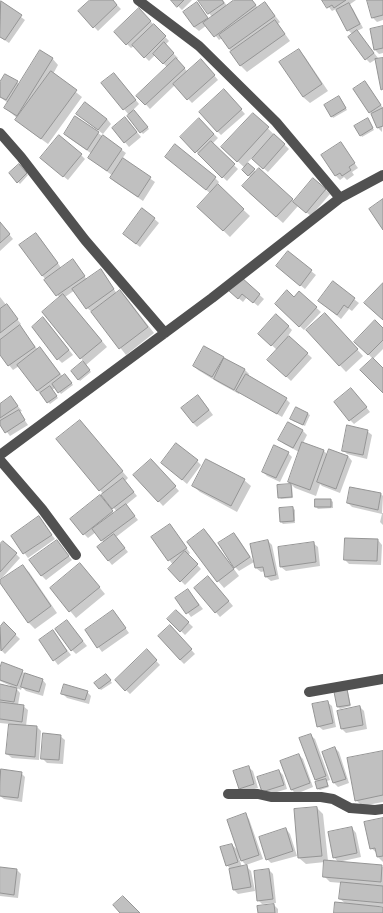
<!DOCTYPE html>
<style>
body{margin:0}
canvas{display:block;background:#fff}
</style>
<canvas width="383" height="913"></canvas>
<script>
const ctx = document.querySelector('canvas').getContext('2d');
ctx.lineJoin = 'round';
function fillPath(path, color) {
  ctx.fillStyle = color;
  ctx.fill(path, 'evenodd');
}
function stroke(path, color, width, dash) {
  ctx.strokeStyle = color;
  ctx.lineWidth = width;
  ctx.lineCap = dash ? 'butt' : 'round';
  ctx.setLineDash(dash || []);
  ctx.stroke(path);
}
fillPath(new Path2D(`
 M91,0H112L121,9L98,31L79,11Z
 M172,0H192L182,10Z
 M199,0H223L227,6L236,0H252L258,8L265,3L280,22L278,24L290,41L247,72L240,65L222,38L219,40L207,25L199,31L194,27L201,8L209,20L212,17Z
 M323,0H356L349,5L353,9L363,28L357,31L378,58L370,63L366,59L352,34L348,30L337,10L336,9L332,11Z
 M368,0H383V20L377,22L373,18Z
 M1,2L25,20L9,43L0,37V4Z
 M139,9L169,41L165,45L178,58L176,60L188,72L205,64L218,80L192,103L175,85L150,109L138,96L168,68L155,55L149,61L134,46L131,48L115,32Z
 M383,28V53L379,54L375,50Z
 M299,50L305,57L328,91L310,103L303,97L281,62Z
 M52,58L58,65L53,74L82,97L48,144L23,126L16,119L17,118L5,108L8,103L0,97V84L17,82L20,85Z
 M118,78L139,104L133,110L149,129L143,134L128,116L129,115L102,83Z
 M365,82L369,87L383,108L382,132L378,128L373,115L370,112Z
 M228,95L245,114L221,135L217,131Z
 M341,99L347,110L333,118L332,116Z
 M253,114L289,149L268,172L252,158L247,163L256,172L259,169L295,202L313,180L326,190L330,194L311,216L298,206L283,223L249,193L251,178L243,170L245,168L222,147Z
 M82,118L107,119L111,124L103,134Z
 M199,119L218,138L212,144L238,169L227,181L181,137Z
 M129,122L141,137L129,147L113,128Z
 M369,122L374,130L362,137L361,135Z
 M98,133L126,153L122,159L155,182L143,201L115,182L111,178L113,176L89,158L92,154L69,138L65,134Z
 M340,143L358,168L352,172L354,175L347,180L344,177L340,180L336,176Z
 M81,155L85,159L68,180L46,162Z
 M171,161L215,178L219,182L217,185L250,216L230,237L199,207L211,194Z
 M19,165L28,175L20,184L10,173Z
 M143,209L159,223L140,247L128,238Z
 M0,223L13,239L0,251Z
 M40,238L62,269L77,265L87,280L105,275L117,294L120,291L126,297L154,333L126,355L92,312L87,308L75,290L65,297L107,347L86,365L91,372L80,381L72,371L84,362L81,358L60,298L42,275Z
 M288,253L316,275L305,289L277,266Z
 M241,278L264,299L258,306L247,297L243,302L230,291Z
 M333,283L359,303L352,311L349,309L341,319L319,301Z
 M299,292L321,312L304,330L280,308L294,298Z
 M0,297L21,324L19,326L38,350L40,349L46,355L63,377H67L73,385L61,394L56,387L52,390L58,398L50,404L37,390L19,366L13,370L0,354Z
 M331,320L363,356L346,372L307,330Z
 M48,323L73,355L62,363L58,359Z
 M288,326L292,330L288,336L312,358L291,381L273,364L277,350L262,336Z
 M383,330V349L373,359L356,342Z
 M223,358L245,370L249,374L248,377L286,399L290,403L282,417L240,392L239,394L219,383L198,370L194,366Z
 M355,393L370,412L354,424L350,420Z
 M11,398L22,411L19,412L28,425L10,436L0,423V405Z
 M202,400L213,415L197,427L193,423Z
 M297,408L310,415L305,426L293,421Z
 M80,421L128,478L125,481L137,496L126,505L138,520L116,537L128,552L112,565L108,560L104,543L96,532L88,538L84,534L104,500L114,514L117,512L100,490Z
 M288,423L303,431L307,435L303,443L324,451L328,455L348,456L352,461L340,493L322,486L320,484L316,496L295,488L289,482L299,452L284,444L280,440Z
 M367,431L372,435L367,459L347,454L343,450Z
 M288,453L292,457L280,482L267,476L263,472Z
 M197,461L201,465L187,484L162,463Z
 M155,464L179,491L163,506L135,475Z
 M244,480L251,486L237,512L200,492L193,486Z
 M292,485L293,498L281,499L279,497L278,486Z
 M351,488L381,494L383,496L382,513H383V525L380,522L382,514L352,507L348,503Z
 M331,500L333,502V508L318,509L316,507Z
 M293,508L295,510V523L283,524L281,522Z
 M39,518L55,539L28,558L12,536Z
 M170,525L190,553L188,555L201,569L185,585L169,569L173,565L153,538Z
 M204,530L210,536L239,576L224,588L218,581Z
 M234,534L238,538L254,562L239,571L235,567Z
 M378,540L382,545L381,565L349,564L345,560Z
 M57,541L72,560L46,580L41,575Z
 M268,541L272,545L279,579L271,581L266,577L265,571L261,572L256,568L251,544Z
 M313,543L318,547L320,566L286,571L281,567Z
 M0,545L16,554L20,558L1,579L0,578Z
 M22,566L29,572L57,613L35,629L28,622Z
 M86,571L105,594L76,618L51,588Z
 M212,581L233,606L220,617L195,588Z
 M188,590L203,609L191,617L177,598Z
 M113,611L129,633L102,652L86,630Z
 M176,611L193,627L185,635L169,619Z
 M67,621L87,646L76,654L72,650Z
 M4,624L20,639L5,654L0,649V628Z
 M174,631L195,654L184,664L180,660Z
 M53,632L71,655L58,665L40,641Z
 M147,651L160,665L130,694L116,680Z
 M0,671H22L26,675L42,679L46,684L43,696L26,691L22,687L21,690L15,687L20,693L18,705L23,706L28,710L26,726L37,727L41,731L39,760L12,758L7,754L10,724L0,723V685L12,688L13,687L0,681Z
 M108,677L112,683L101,690L99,688Z
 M346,690L348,692L351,706L340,709L338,707L335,693Z
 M87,692L91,696L89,704L67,698L63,694Z
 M327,702L332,706L336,727L323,730L318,726Z
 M360,707L364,711L367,729L346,733L342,729Z
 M310,735L315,739L330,780L327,781L329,787L320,790L318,789V782L315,780L300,738Z
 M60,736L65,740L63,764L47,763L42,758Z
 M335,748L339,752L349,783L338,787L334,783Z
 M383,752V802L362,806L356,800Z
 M299,755L303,759L313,787L296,794L292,790L282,762Z
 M248,767L253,771L258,788L244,792L240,788Z
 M2,770L21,773L25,777L22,802L4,799L0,796Z
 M279,771L283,775L287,789L267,795L263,791Z
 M317,808L323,814L328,861L381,866L383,867V906H379L378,908H383V913H335L346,904L340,899L342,883L330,882L324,876L325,862L306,864L299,858Z
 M245,814L249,819L263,859L246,865L239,858L242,867H247L251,871L255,891L238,894L234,890L231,870L227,865L232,845L239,851Z
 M383,819V862L378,857V854L371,848Z
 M352,828L356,833L361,857L338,862L334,857Z
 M286,829L290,834L297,856L271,863L267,859Z
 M0,868L17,870L21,874L18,898L0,896Z
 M269,870L273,874L276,903L262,904L258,900Z
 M273,904L278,909V913H259Z`), '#0003');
const building = new Path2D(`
 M90,0H113L117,5L93,28L78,11Z
 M171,0H184L177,7Z
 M198,0H222L224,3L208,14Z
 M234,0H252L256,5L214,37L203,23Z
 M322,0H346L334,8L332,5L327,8Z
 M367,0H383V15L372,18Z
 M1,1L22,15L5,40L0,37Z
 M197,2L208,18L194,27L183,12Z
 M265,2L275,16L229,49L219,35Z
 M349,3L360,24L347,31L336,10Z
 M139,8L151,21L126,45L114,32Z
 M275,20L285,34L240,66L230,52Z
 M154,24L166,36L144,58L132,45Z
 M383,26V48L374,50L370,29Z
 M357,30L374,53L365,60L348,37Z
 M164,42L174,53L163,64L153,54Z
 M299,49L322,84L303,97L279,62Z
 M40,50L53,58L17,116L4,108Z
 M176,58L185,68L145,105L136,96Z
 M383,58V89L381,90L375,59Z
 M201,59L215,75L187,100L173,84Z
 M51,71L77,90L41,139L15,120Z
 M114,73L136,100L123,110L101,83Z
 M5,74L18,81L6,100L0,97V82Z
 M365,81L381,105L369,113L353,89Z
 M224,89L242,109L217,132L199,112Z
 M339,96L346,108L331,117L324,105Z
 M85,102L107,119L98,130L76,114Z
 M383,108V126L377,128L371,114Z
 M134,110L148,127L140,133L127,116Z
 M253,113L269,127L237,162L221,147Z
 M75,116L99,132L87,150L64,134Z
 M125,117L137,132L124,143L112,128Z
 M199,118L214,134L195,153L180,137Z
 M368,118L373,128L360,136L354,126Z
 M274,134L285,144L263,169L252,159Z
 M59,135L82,154L63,177L40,158Z
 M103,135L122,149L107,171L88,158Z
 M211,141L235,164L222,178L198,154Z
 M341,142L355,163L349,167L351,170L342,176L340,173L335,176L321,155Z
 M175,144L216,177L206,190L165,157Z
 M123,158L151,177L138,197L110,178Z
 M248,163L255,169L248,176L242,170Z
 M19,164L27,173L17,183L9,173Z
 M259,168L293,199L276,217L242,186Z
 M313,178L326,189L306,213L293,202Z
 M218,184L244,209L223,231L197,207Z
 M383,199V230L369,209Z
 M142,208L155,218L136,244L123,234Z
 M0,222L10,234L0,243Z
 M36,233L58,263L42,276L19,245Z
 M288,251L312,270L300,286L276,266Z
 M73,259L85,276L56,296L44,280Z
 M101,269L114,289L86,309L72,289Z
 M241,277L260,294L253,303L242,294L238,299L229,291Z
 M333,281L355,298L348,308L344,305L337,315L318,301Z
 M383,283V320L364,303Z
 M120,290L148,327L119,349L91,312Z
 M287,290L294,297L299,291L317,307L299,327L275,304Z
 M63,294L102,341L80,359L42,312Z
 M7,304L18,319L0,333V309Z
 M325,313L358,349L339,366L306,330Z
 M276,314L289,326L271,346L258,334Z
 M43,317L69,350L57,360L32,327Z
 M375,320L383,328V340L368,355L354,342Z
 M20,325L35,347L8,366L0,355V340Z
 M289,336L308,353L286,377L267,360Z
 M204,346L224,357L212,377L193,366Z
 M40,347L60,374L37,391L17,365Z
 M224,358L245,369L234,390L214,379Z
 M373,358L383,368V393L360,370Z
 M83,361L90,370L78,380L71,371Z
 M65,374L72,383L58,393L52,384Z
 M246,374L287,398L277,414L236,391Z
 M50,386L57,396L47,403L40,393Z
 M351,388L367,407L349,421L334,402Z
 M198,395L209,410L193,423L181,408Z
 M11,396L18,406L0,418V404Z
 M296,407L308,413L303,425L290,419Z
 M19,410L25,420L5,433L0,425V421Z
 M80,420L123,471L99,491L56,439Z
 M288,422L303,430L293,448L278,440Z
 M347,425L368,430L363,455L342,451Z
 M302,442L324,450L310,490L288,482Z
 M176,443L198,460L182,480L161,463Z
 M274,445L289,452L276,478L262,472Z
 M329,449L348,456L336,489L317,482Z
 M151,459L176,486L158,502L133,475Z
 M206,459L245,479L231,506L192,486Z
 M123,478L134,492L112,509L101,495Z
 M291,484L292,497L278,498L277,485Z
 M350,487L381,493L378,510L347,503Z
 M100,495L113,511L83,535L70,519Z
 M315,499H331V507H315Z
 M126,504L135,516L101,541L92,529Z
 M293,507L294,521L280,522L279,508Z
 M39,516L52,535L23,554L11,536Z
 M170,524L187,548L168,561L151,537Z
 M204,529L234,569L217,582L187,542Z
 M234,533L250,557L234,568L218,543Z
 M114,534L125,548L108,561L97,547Z
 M345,538L378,539L377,561L344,560Z
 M57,540L69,556L41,576L29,560Z
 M268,540L276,575L265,577L263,567L255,568L250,544Z
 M3,541L17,553L0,572V544Z
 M314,542L316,562L280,567L278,547Z
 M185,551L198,564L180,582L168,569Z
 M80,563L100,587L69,612L50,588Z
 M23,565L51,606L28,623L0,583V580Z
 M208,576L229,601L215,613L194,588Z
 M188,589L199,605L186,614L175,598Z
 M113,610L126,628L97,648L85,630Z
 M176,610L189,622L180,632L167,619Z
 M67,620L83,641L71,651L55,629Z
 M4,622L16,634L1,651L0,627Z
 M170,625L192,649L180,660L158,636Z
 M53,630L67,651L53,661L39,640Z
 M147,649L157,660L125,691L115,680Z
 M2,662L23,670L17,686L0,680V668Z
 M25,673L43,679L39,692L21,687Z
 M106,674L111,680L99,689L94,683Z
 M0,684L17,688L14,702L0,700Z
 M64,684L88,691L85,700L61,694Z
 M347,689L350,705L337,707L334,692Z
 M328,701L333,723L317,727L312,704Z
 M0,702L24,705L22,722L0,719Z
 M360,706L363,725L341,729L337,711Z
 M9,724L37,726L35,757L6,754Z
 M43,733L61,735L59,760L41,759Z
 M311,734L326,776L315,780L299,738Z
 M335,747L346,779L333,783L322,752Z
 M383,751V795L355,801L347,758Z
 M299,754L310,783L291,790L280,761Z
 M249,766L254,784L239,789L233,771Z
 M1,769L22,772L18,798L0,796Z
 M279,770L284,785L262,792L257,777Z
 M326,779L328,786L317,789L315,782Z
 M317,807L322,856L298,858L294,809Z
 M246,813L259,855L241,861L227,820Z
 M383,818V856L377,857L375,848L370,849L364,822Z
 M352,827L357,853L333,858L328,832Z
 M286,828L293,851L266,860L259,837Z
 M232,844L238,862L226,866L220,847Z
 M324,860L382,865L381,882L323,877Z
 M247,865L251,887L233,890L229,869Z
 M0,867L17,869L14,895L0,893Z
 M269,869L273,899L257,901L254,871Z
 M341,882L383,886V903L339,899Z
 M123,896L140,913H120L113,905Z
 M335,902L383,907V913H334Z
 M274,904L275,913H258L257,906Z`);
fillPath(building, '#c0c0c0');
stroke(building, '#959595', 1);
stroke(new Path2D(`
 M138,0L199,46L276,122L340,198
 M0,133L21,157L85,240L165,333
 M0,455L212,298L340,198L383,175
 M0,460L42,509L76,555
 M309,692L383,679
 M228,794H258L271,797H321L333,799L350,808L375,810L383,809`), '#515151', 10);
</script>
